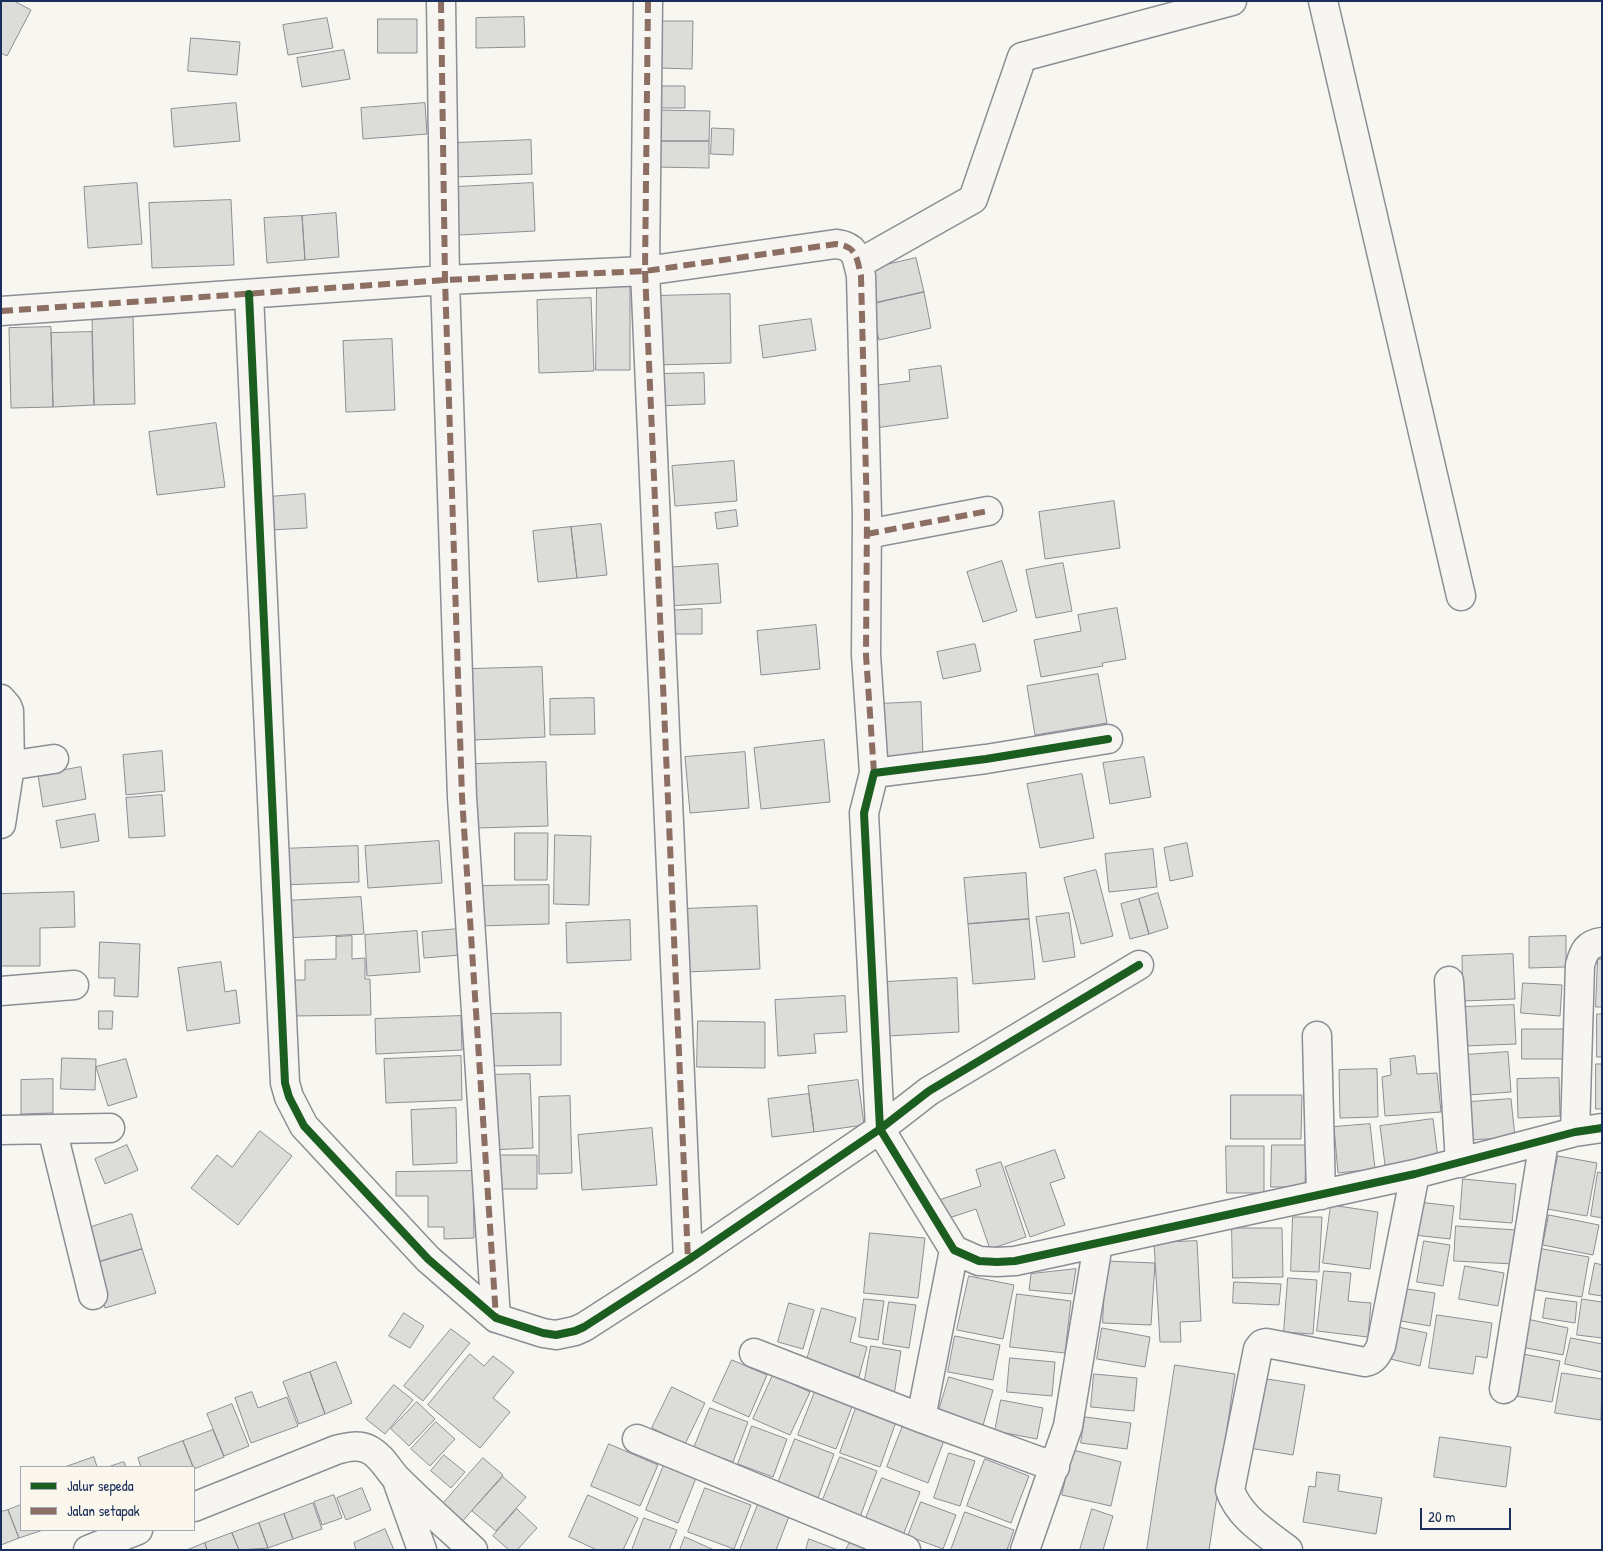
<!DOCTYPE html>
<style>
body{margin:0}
#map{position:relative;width:1603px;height:1551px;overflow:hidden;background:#f8f6f0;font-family:"Patrick Hand",sans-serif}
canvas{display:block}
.frame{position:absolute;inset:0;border:2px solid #1b2f5e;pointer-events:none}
.legend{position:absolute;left:20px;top:1466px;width:175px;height:65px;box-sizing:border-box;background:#fbf7ec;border:1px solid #a1a7b3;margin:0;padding:6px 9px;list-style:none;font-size:15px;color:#1b2f5e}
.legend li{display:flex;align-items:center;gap:10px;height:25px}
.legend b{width:25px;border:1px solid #a1a7b3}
.scale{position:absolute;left:1420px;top:1508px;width:91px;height:22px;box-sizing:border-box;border:2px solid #1b2f5e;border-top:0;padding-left:6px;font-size:15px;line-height:18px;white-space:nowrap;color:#1b2f5e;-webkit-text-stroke:4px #fbf7ec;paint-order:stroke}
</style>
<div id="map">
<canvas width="1603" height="1551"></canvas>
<div class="frame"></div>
<ul class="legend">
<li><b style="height:6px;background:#1b5e20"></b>Jalur sepeda</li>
<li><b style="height:6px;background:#8d6e63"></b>Jalan setapak</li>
</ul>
<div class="scale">20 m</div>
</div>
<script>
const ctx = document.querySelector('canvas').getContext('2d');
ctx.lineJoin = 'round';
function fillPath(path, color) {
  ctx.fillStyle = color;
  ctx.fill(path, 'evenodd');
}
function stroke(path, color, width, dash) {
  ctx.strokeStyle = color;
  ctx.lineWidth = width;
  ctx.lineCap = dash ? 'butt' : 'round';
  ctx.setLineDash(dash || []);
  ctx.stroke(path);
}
const building = new Path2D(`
 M1,1H14L31,10L7,56L1,53Z
 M524,17L525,47L476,48V18Z
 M327,18L333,48L288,55L283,25Z
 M378,19H417V53H378Z
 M660,21H693L692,69L659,68Z
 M191,38L240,42L237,75L188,71Z
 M344,50L350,79L302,87L297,58Z
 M655,86H685V108H655Z
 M236,103L240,141L174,147L171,109Z
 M425,103L427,134L363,139L361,108Z
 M655,110L710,111L709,141H654Z
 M712,128L734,129L733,155L711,154Z
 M531,140L532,174L456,177L455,143Z
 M654,141H709V168L654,167Z
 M137,183L142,244L88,248L84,187Z
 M533,183L535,231L459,235L456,187Z
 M231,200L234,265L152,268L149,203Z
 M336,213L339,257L305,260L302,216Z
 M302,216L305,260L267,263L264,218Z
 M916,258L924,292L871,304L864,270Z
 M597,285H630V370H596Z
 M924,292L931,328L879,340L871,304Z
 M730,294L731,363L656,365L655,296Z
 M591,298L594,371L539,373L537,300Z
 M133,316L135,404L94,405L92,317Z
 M811,319L816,350L763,358L759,326Z
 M51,327L53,407L11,408L9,328Z
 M92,332L94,405L53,407L51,333Z
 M392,339L395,410L346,412L343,341Z
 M941,366L948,418L875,428L870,386L910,381L909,370Z
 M704,373L705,404L660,406V374Z
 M216,423L225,487L157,495L149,432Z
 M734,461L737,501L675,506L672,466Z
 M305,494L307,528L271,530L269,497Z
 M1114,501L1120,548L1045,559L1039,512Z
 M736,510L738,526L717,529L715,513Z
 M601,524L607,575L577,578L571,527Z
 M571,527L577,578L538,582L533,531Z
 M1002,561L1017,611L983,622L967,572Z
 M1063,563L1072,611L1036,618L1026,570Z
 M718,564L721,603L667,606L664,568Z
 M1117,608L1126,659L1102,663L1103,666L1041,677L1034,640L1081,631L1078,615Z
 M702,609V634H664V611Z
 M816,625L820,669L761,675L757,631Z
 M975,644L981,671L943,679L937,652Z
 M542,667L545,737L473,740L471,669Z
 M1098,674L1107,723L1035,735L1027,686Z
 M594,698L595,734L550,735V699Z
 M921,702L923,757L881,759L878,704Z
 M824,740L830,802L761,809L754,748Z
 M162,751L165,791L126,795L123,755Z
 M745,752L749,808L690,813L685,757Z
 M1144,757L1151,797L1110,804L1103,763Z
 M546,762L548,826L477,828L475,764Z
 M81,767L86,799L43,807L38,775Z
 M1082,774L1094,838L1040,848L1027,784Z
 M162,795L165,836L129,838L126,798Z
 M95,814L99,841L61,848L56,821Z
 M515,833H548L547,880H515Z
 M555,835L591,836L589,905L554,904Z
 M439,841L442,883L368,888L365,846Z
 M1187,843L1193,876L1170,881L1164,848Z
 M358,846L359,882L282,885L280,849Z
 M1153,849L1157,887L1109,892L1105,854Z
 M1096,870L1113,936L1081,944L1064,878Z
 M1026,873L1029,919L968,924L964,878Z
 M549,885V924L478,926L477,886Z
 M74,892L75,927L40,928V966H1V894Z
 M1158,893L1168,928L1149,934L1139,899Z
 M361,897L364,934L286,938L284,901Z
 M1139,899L1149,934L1130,939L1121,904Z
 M757,906L760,969L686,972L683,909Z
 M1069,913L1075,957L1043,962L1036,917Z
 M1029,919L1035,979L973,984L968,924Z
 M630,920L631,960L567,963L566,923Z
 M459,929L461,955L424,958L422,932Z
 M417,931L420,972L367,976L365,935Z
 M352,936V959L365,958V979H370L371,1015L292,1016V980H305V960L336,959V937Z
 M1566,936V967L1529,968V937Z
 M100,942L140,944L138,997L114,996L115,978H99Z
 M1513,954L1515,999L1463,1001L1462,956Z
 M1598,959H1602V1007H1596Z
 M221,962L225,992L236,990L240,1023L187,1031L178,968Z
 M957,978L959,1032L889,1036L886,982Z
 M1523,983L1562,985L1560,1016L1521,1013Z
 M845,996L847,1032L814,1034L816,1053L778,1056L775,1000Z
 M1514,1005L1516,1044L1465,1046L1463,1007Z
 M99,1011H113L112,1029H99Z
 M561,1013V1065L489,1066L488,1014Z
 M1597,1014H1602V1057H1597Z
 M461,1016L462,1050L376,1054L375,1019Z
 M698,1021L765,1022V1068L697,1067Z
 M1522,1029H1564L1563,1059H1522Z
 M1508,1052L1511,1092L1468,1095L1465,1055Z
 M461,1056L462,1100L386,1103L384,1059Z
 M1415,1056L1417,1074L1437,1073L1441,1112L1385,1116L1382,1077L1391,1075L1390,1059Z
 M62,1058L96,1059L95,1090L61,1089Z
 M126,1059L137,1097L108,1106L96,1067Z
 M1596,1064H1602V1109H1596Z
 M1377,1069L1378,1117L1340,1118L1339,1070Z
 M530,1074L533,1148L490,1150L487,1075Z
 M1559,1078L1560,1116L1518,1118L1517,1079Z
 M53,1079V1113L21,1114V1080Z
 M858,1080L864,1125L814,1132L808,1086Z
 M809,1094L814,1132L772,1137L768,1099Z
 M1231,1095H1302L1301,1139H1231Z
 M570,1096L572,1173L539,1174V1097Z
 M1511,1099L1515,1137L1472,1140L1469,1102Z
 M456,1108L457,1163L413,1165L411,1110Z
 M1433,1119L1438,1158L1385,1165L1380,1126Z
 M1370,1124L1375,1169L1338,1173L1334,1127Z
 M652,1128L657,1185L582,1190L578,1135Z
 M260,1131L292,1156L238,1225L191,1188L217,1155L232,1167Z
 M127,1145L138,1170L105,1184L95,1159Z
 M1272,1145H1306L1305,1187H1271Z
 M1226,1146H1264V1193H1227Z
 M1055,1150L1065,1178L1050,1183L1065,1225L1030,1237L1005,1167Z
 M496,1155H537V1189H496Z
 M1558,1156L1597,1163L1587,1216L1547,1209Z
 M1001,1162L1026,1237L990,1249L976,1209L946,1219L939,1200L981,1186L976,1170Z
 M473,1171L474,1238L444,1239V1227H428V1196H396V1172Z
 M1598,1172L1602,1173V1218L1591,1216Z
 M1463,1179L1516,1184L1512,1223L1460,1219Z
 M1418,1202L1454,1206L1450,1239L1414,1235Z
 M1331,1205L1378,1212L1370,1269L1323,1263Z
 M132,1214L142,1249L92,1264L82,1230Z
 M1549,1215L1599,1225L1593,1255L1543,1245Z
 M1293,1217H1322L1319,1272L1291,1271Z
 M1456,1226L1516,1230L1514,1264L1454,1261Z
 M1232,1228H1282L1283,1277L1233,1278Z
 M870,1233L925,1238L918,1298L864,1293Z
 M1197,1241L1201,1321L1180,1322L1181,1342H1160L1154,1243Z
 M1424,1241L1450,1245L1443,1286L1417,1282Z
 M1537,1248L1589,1257L1582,1297L1530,1289Z
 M142,1249L156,1293L105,1308L92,1264Z
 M1106,1261L1155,1263L1151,1325L1103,1323Z
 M1595,1263L1602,1265V1296L1589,1294Z
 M1465,1266L1504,1273L1498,1306L1459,1299Z
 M1076,1269L1072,1294L1029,1290L1031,1274Z
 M1324,1271L1351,1273L1348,1301L1371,1303L1368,1337L1317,1331Z
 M969,1276L1014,1285L1003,1339L957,1330Z
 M1288,1278L1317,1280L1313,1334L1284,1332Z
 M1234,1282L1281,1284L1279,1305L1233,1303Z
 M1400,1288L1435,1293L1430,1326L1395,1320Z
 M1017,1294L1071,1301L1065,1353L1010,1347Z
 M1546,1298L1577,1302L1575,1323L1543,1318Z
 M864,1299L884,1301L878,1340L859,1337Z
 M1582,1299L1602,1302V1338L1577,1335Z
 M889,1302L916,1305L909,1348L883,1344Z
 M789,1303L814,1310L803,1349L778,1342Z
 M822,1308L856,1318L850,1342L867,1347L859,1377L806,1363Z
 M404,1313L424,1326L410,1348L389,1336Z
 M1437,1315L1492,1323L1487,1358L1476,1356L1473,1374L1429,1368Z
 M1527,1319L1568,1328L1563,1355L1521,1347Z
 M1393,1326L1427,1333L1420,1366L1386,1358Z
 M1102,1328L1150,1337L1145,1367L1097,1359Z
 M451,1329L470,1343L423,1401L404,1386Z
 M955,1336L1000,1345L993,1380L948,1372Z
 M1571,1338L1602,1344V1372L1565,1364Z
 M871,1346L901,1351L894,1395L863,1390Z
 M470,1354L484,1366L493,1356L514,1372L493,1398L510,1412L480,1448L428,1405Z
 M1523,1354L1560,1361L1552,1402L1515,1396Z
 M1010,1358L1055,1362L1052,1396L1007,1392Z
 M732,1360L767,1375L749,1417L713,1401Z
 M336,1362L352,1403L325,1414L310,1372Z
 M1175,1365L1235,1374L1209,1550H1147Z
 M310,1372L325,1414L299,1424L283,1382Z
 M1562,1373L1602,1379L1601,1420L1555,1413Z
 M1094,1374L1137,1378L1134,1411L1091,1407Z
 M773,1375L810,1392L790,1435L753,1419Z
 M949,1377L993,1390L982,1429L937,1417Z
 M1261,1378L1305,1385L1293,1455L1249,1448Z
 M394,1385L413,1400L385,1434L366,1419Z
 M672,1387L705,1403L685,1444L652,1428Z
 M252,1392L258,1408L287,1397L298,1426L251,1443L235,1398Z
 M815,1392L852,1407L836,1449L798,1435Z
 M1001,1400L1043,1408L1037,1439L995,1431Z
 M417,1402L435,1419L409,1446L391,1429Z
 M232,1404L249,1446L224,1456L207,1414Z
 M857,1405L897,1419L880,1467L840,1453Z
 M710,1408L748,1422L733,1462L694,1448Z
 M1085,1417L1131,1423L1127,1449L1081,1443Z
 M436,1422L455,1439L430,1466L411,1449Z
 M904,1423L945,1438L928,1483L887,1467Z
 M752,1426L787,1439L773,1477L738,1464Z
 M213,1430L224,1457L194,1469L183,1441Z
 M1440,1437L1511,1447L1506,1487L1434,1477Z
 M795,1439L834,1454L818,1498L778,1483Z
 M183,1441L193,1467H141L138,1458Z
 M609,1444L658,1465L640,1506L591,1486Z
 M1073,1450L1121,1462L1111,1506L1062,1495Z
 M949,1453L975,1461L960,1506L934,1498Z
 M444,1455L465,1472L451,1488L431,1471Z
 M94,1457L97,1467H65Z
 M840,1457L877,1471L860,1517L822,1502Z
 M483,1458L503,1475L460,1524L441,1506Z
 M985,1459L1029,1476L1011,1523L967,1506Z
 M124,1462L126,1467H108Z
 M664,1465L696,1478L678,1523L646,1510Z
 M1317,1472L1340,1475L1338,1491L1382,1498L1376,1534L1303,1522L1309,1486L1315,1487Z
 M503,1477L526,1497L496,1531L472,1511Z
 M882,1478L920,1492L902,1538L864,1523Z
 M362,1488L371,1510L346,1520L337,1498Z
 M705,1488L751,1505L734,1549L688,1532Z
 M334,1495L342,1518L322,1525L314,1502Z
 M588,1495L638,1518L623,1550H597L569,1537Z
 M759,1502L790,1514L776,1550H740Z
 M921,1502L956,1515L943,1549L908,1536Z
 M313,1503L322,1529L293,1539L284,1514Z
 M21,1505V1530H43L19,1538L8,1510Z
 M517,1509L537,1528L517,1550H509L493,1536Z
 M1092,1509L1113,1516L1103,1550H1080Z
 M8,1510L19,1538L1,1545V1512Z
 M965,1512L1014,1530L1007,1550H951Z
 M284,1514L293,1539L268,1548L259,1523Z
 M644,1518L677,1530L669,1550H632Z
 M259,1523L268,1548L239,1550L232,1533Z
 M385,1529L394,1550H356L354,1543Z
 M232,1533L239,1550H207L205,1543Z
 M685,1537L714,1550H680Z
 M809,1539L838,1550H806Z
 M851,1540L874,1550H846Z
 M205,1543L207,1550H187Z`);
fillPath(building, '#dcdcd9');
stroke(building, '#8b8e94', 1);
const minor = new Path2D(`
 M441,1L445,280L462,797L496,1318
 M648,1L645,271L688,1260
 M1323,1L1461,596
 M858,264L973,199L1022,57L1232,1
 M249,294L285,1083L289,1097L304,1126L428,1259L496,1318L543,1333L556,1335L575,1331L584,1327L688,1260L880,1129L929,1091L1139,965
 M1,311L445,280L645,271L836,244C857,246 857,259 861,276L867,516L866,655L874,773
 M867,534L988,511
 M1,699L7,706L9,711L10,766L1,824
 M1108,739L986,759L874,773L864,813L880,1129L954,1250L979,1261L997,1262L1015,1261L1415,1174L1575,1132L1602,1128
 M1,767L54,759
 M1449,981L1460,1163
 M1,991L74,985
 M1317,1036L1321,1195
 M52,1129L93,1295
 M1,1130L110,1128
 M1575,1132L1580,965C1584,951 1587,944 1602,942
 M754,1353L921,1418L1055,1467
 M1504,1389L1544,1141
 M921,1418L954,1250
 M637,1439L906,1550
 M398,1483L422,1550
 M194,1507L336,1450C347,1447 359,1444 370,1450C381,1456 388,1469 396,1478C421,1503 447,1526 473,1550
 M88,1550L138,1530
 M1025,1550L1068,1426L1098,1244
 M1288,1550C1266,1533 1239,1517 1230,1490L1258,1349L1262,1344L1266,1343L1365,1362C1374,1361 1377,1354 1381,1346L1415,1174`);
stroke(minor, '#8b8e94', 31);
stroke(minor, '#f6f5f1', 28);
stroke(new Path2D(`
 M441,1L445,280L462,797L496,1318
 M648,1L645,271L688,1260
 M1,311L445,280L645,271L836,244C857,246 857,259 861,276L867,516L866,655L874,773
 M867,534L988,511`), '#8d6e63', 6, [12, 6]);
stroke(new Path2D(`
 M249,294L285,1083L289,1097L304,1126L428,1259L496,1318L543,1333L556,1335L575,1331L584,1327L688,1260L880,1129L929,1091L1139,965
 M1108,739L986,759L874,773L864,813L880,1129L954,1250L979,1261L997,1262L1015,1261L1415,1174L1575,1132L1602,1128`), '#1b5e20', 8);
</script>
